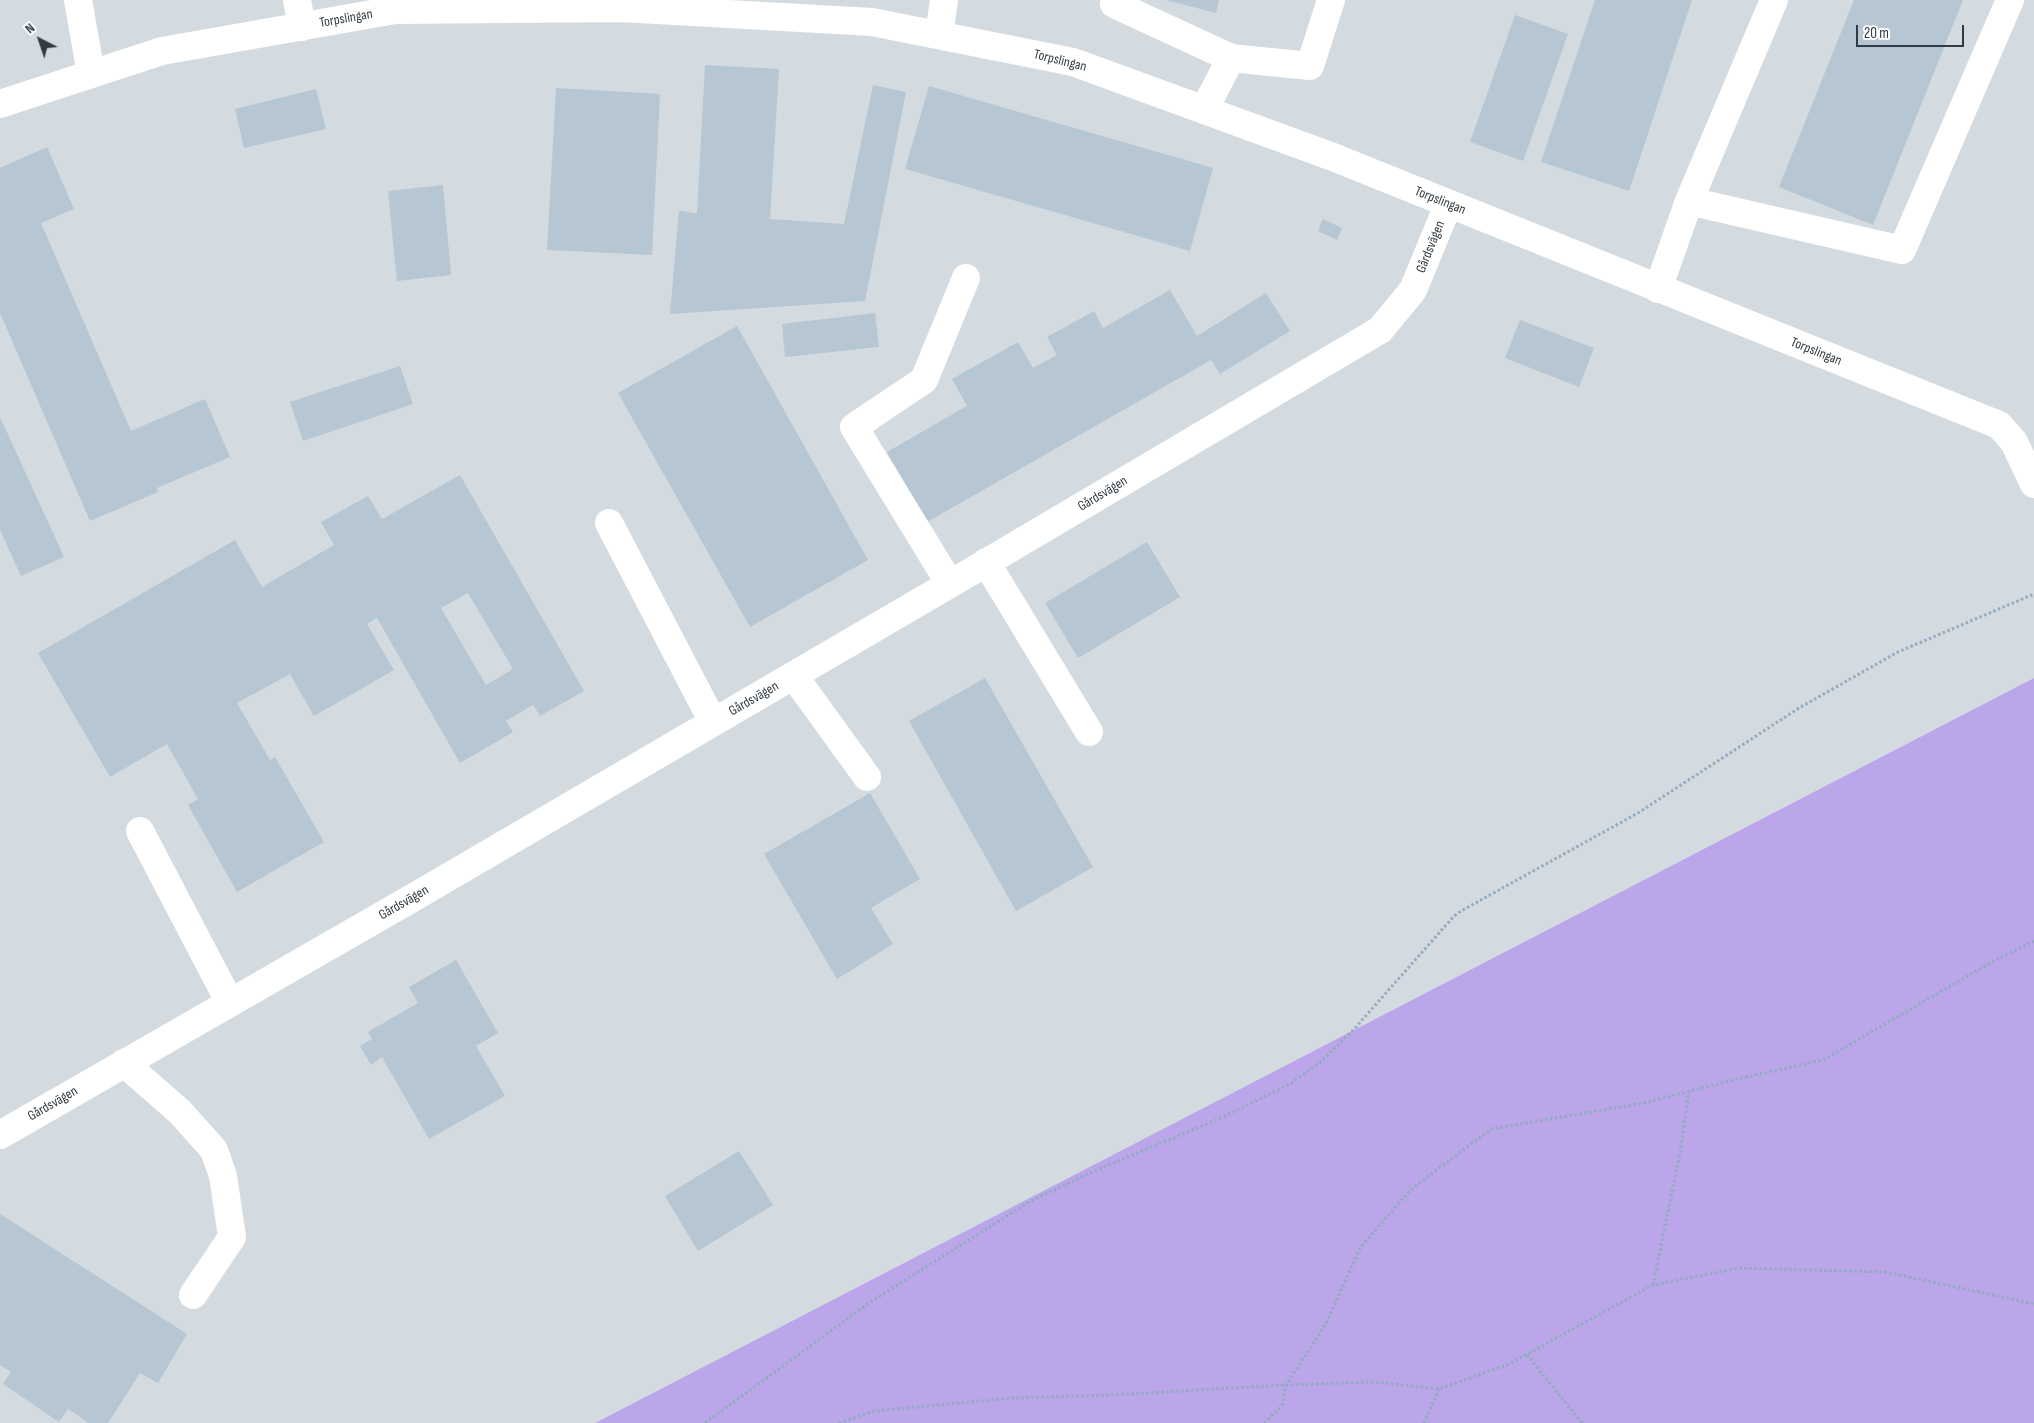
<!DOCTYPE html>
<meta charset="utf-8">
<style>
body{margin:0}
#map{position:relative;width:2034px;height:1423px;overflow:hidden;background:#e1e8f2;font-family:"Sofia Sans Condensed",sans-serif}
canvas{display:block}
.north{position:absolute;left:15px;top:15px;width:50px;height:50px;-webkit-text-stroke:4px #fff;paint-order:stroke;rotate:319deg;font-size:14px;font-weight:700;line-height:20px;text-align:center;color:#323b43}
.north::after{content:'';display:block;margin:auto;width:18px;height:22px;background:#323b43;clip-path:polygon(50% 0,100% 100%,50% 72%,0 100%)}
.scale{position:absolute;left:1856px;top:25px;width:108px;height:22px;box-sizing:border-box;border:2px solid #323b43;border-top:0;padding-left:6px;font-size:15px;line-height:18px;white-space:nowrap;color:#323b43;-webkit-text-stroke:4px #fff;paint-order:stroke}
</style>
<div id="map">
<canvas width="2034" height="1423"></canvas>
<div class="north">N</div>
<div class="scale">20 m</div>
</div>
<script>
const ctx = document.querySelector('canvas').getContext('2d');
ctx.lineJoin = 'round';
function fillPath(path, color) {
  ctx.fillStyle = color;
  ctx.fill(path, 'evenodd');
}
function stroke(path, color, width, dash) {
  ctx.strokeStyle = color;
  ctx.lineWidth = width;
  ctx.lineCap = dash ? 'butt' : 'round';
  ctx.setLineDash(dash || []);
  ctx.stroke(path);
}
function write(font, color, halo, rows, align = 'center') {
  ctx.font = font + ' "Sofia Sans Condensed",sans-serif';
  ctx.lineWidth = 4.5;
  ctx.setLineDash([]);
  ctx.textBaseline = 'middle';
  ctx.strokeStyle = halo;
  ctx.fillStyle = color;
  for (const [text, x, y, turn = 0] of rows) {
    ctx.save();
    ctx.translate(x, y);
    ctx.rotate((+turn || 0) * Math.PI / 180);
    ctx.textAlign = isNaN(turn) ? turn : align;
    if (halo) ctx.strokeText(text, 0, 0);
    ctx.fillText(text, 0, 0);
    ctx.restore();
  }
}
fillPath(new Path2D(`
 M0,0H2034V678L595,1423H0Z`), '#d3dbe0');
fillPath(new Path2D(`
 M2034,678V1423H595Z`), '#bba6ea');
fillPath(new Path2D(`
 M1166,0H1219L1216,13Z
 M1595,0H1692L1629,191L1541,162Z
 M1854,0H1963L1873,225L1779,187Z
 M1515,15L1568,34L1523,161L1470,142Z
 M705,65L779,69L770,219L844,224L873,85L906,92L865,301L670,314L679,211L697,213Z
 M929,86L1213,168L1190,251L905,169Z
 M556,88L660,94L652,255L547,250Z
 M316,89L326,129L244,148L235,109Z
 M47,147L74,209L41,223L131,431L205,399L230,457L157,488L158,492L90,521L0,313V168Z
 M443,185L451,275L397,281L388,191Z
 M1323,219L1342,228L1337,240L1318,231Z
 M1170,290L1197,336L1266,293L1290,331L1220,374L1211,360L927,522L887,452L967,406L952,379L1018,342L1033,368L1057,355L1047,337L1094,311L1103,328Z
 M875,313L879,347L785,357L782,324Z
 M1520,320L1594,348L1579,387L1505,358Z
 M737,326L868,560L750,627L618,393Z
 M400,366L413,404L303,441L290,402Z
 M0,417L64,557L21,576L0,530Z
 M460,475L584,691L540,716L533,705L506,721L513,732L460,763L377,618L367,624L394,670L314,716L290,674L237,703L270,760L275,757L324,842L237,892L188,805L198,799L167,744L110,777L38,653L235,540L262,587L334,545L321,522L368,496L382,519ZM468,593L513,669L486,685L441,608Z
 M1147,542L1180,597L1078,658L1045,603Z
 M985,678L1093,867L1016,911L909,721Z
 M870,793L920,879L871,908L893,944L837,979L764,854Z
 M456,960L498,1033L476,1046L505,1096L429,1139L382,1057L371,1065L360,1046L372,1039L368,1032L418,1003L409,987Z
 M739,1151L773,1205L698,1251L665,1196Z
 M0,1214L187,1334L158,1383L140,1373L108,1423H89L68,1409L59,1422L3,1384L11,1372L0,1365Z`), '#b6c6d3');
stroke(new Path2D(`
 M1653,1285L1680,1153L1689,1091
 M1527,1355L1582,1423
 M705,1423L869,1303L1029,1202L1092,1172L1221,1118L1290,1084L1322,1061L1356,1027L1454,916L1461,911L1638,813L1799,708L1898,652L2034,594
 M839,1423L874,1411L1012,1398L1111,1395L1286,1385L1374,1382L1439,1389L1509,1364L1653,1285L1738,1268L1886,1272L2034,1304
 M1264,1423L1282,1406L1286,1385L1326,1324L1360,1248L1410,1190L1491,1129L1644,1103L1733,1080L1823,1060L1990,963L2034,941
 M1424,1423L1439,1389`), '#93aac0', 3, [2.5, 2.5]);
stroke(new Path2D(`
 M78,0L91,74
 M297,0L302,27
 M1115,0L1114,4L1231,58L1310,66L1331,0
 M939,35L944,0
 M0,104L162,51L395,10L621,8L872,22L1073,62L1333,157L1999,425L2014,442L2034,484
 M1204,110L1231,58
 M1689,201L1902,250L2010,0
 M1658,289L1689,201L1774,0
 M609,523L713,722
 M986,562L1089,732
 M950,584L854,427L924,380L966,278
 M794,676L867,777
 M140,831L230,1003
 M124,1063L180,1112L214,1150L223,1176L232,1237L193,1295
 M0,1135L409,900L950,584L1380,330L1413,290L1448,205`), '#fff', 28);
write('14px', '#323b43', '#fff', [
 ["Torpslingan",346,19,-10],
 ["Torpslingan",1060,61,14],
 ["Torpslingan",1440,201,22],
 ["Gårdsvägen",1431,247,-68],
 ["Torpslingan",1816,352,22],
 ["Gårdsvägen",1103,494,-31],
 ["Gårdsvägen",754,699,-30],
 ["Gårdsvägen",404,903,-30],
 ["Gårdsvägen",53,1104,-30]
]);
</script>
